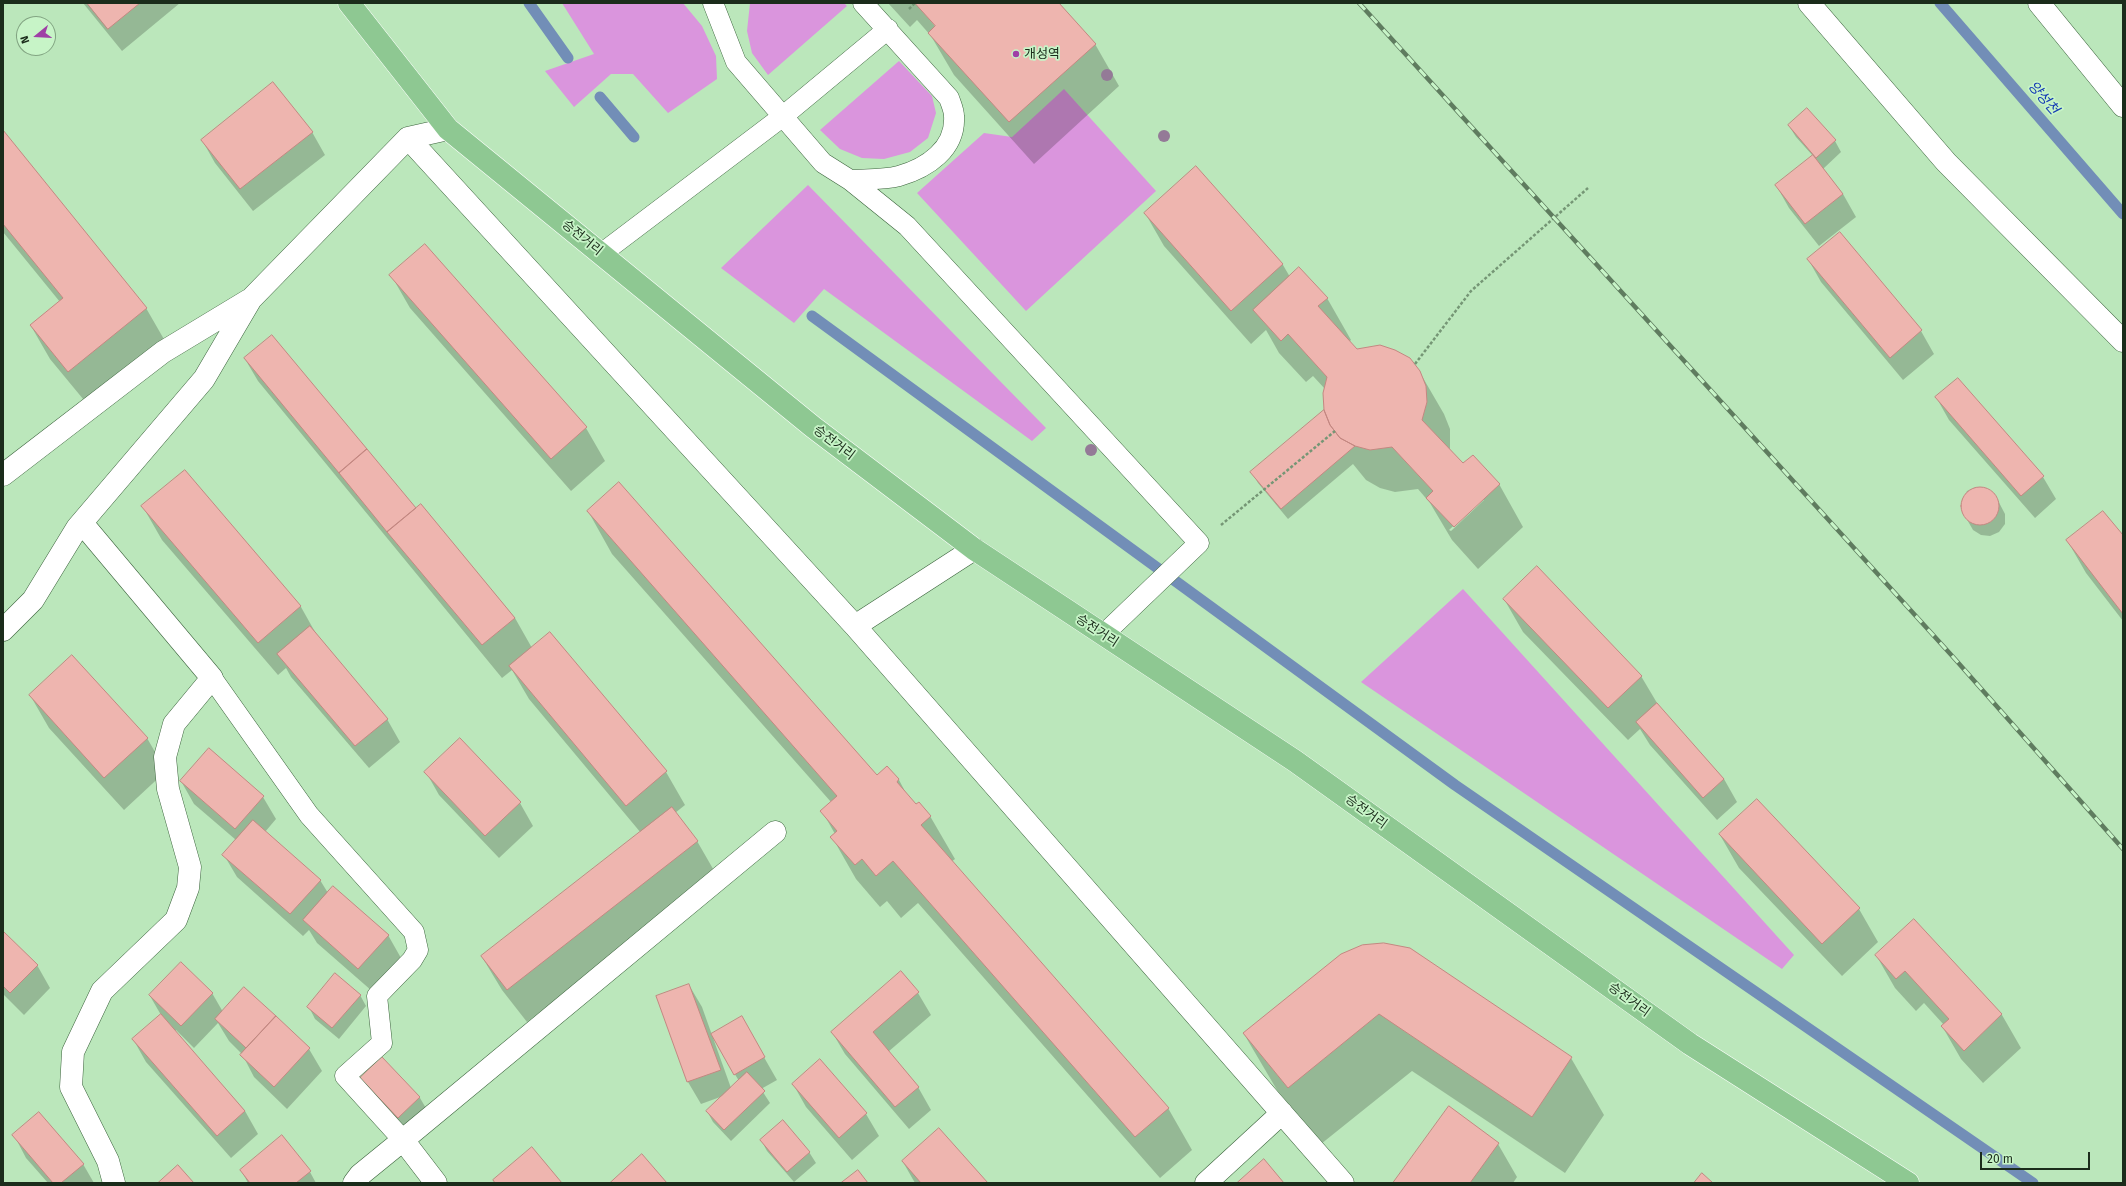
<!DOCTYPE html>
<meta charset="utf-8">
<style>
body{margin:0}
#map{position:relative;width:2126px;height:1186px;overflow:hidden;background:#bbe7bb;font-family:"Fira Sans",sans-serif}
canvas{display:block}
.frame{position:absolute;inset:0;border:4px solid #1b2c1b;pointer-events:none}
.north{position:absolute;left:16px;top:16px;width:40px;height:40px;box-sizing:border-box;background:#c7f4c7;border:1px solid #82a482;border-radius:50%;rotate:252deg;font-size:11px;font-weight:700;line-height:16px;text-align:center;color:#1b2c1b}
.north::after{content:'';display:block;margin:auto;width:14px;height:18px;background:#9f3fa6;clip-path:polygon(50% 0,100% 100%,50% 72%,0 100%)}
.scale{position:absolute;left:1980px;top:1152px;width:110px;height:18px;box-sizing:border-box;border:2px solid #1b2c1b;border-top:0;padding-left:5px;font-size:12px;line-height:14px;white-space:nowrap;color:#1b2c1b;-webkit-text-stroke:3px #c7f4c7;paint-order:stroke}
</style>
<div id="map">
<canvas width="2126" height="1186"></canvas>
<div class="frame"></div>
<div class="north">N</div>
<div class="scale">20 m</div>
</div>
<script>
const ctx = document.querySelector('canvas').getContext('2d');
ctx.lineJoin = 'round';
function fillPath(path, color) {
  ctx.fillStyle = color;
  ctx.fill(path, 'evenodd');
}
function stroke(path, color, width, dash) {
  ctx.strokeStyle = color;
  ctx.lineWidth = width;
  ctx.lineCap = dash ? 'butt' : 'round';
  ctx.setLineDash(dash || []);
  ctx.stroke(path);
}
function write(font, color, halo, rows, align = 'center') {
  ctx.font = font + ' "Fira Sans","Noto Sans KR",sans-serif';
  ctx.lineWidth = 3.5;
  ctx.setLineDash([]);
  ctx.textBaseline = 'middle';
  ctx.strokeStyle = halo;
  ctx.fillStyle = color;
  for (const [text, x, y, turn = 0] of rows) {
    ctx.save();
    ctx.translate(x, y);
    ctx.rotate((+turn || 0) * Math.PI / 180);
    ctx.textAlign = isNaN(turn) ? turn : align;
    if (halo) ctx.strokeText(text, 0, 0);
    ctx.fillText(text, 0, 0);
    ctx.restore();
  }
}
fillPath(new Path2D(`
 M562,3H683L702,26L716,56L717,79L668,113L633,74H611L574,107L545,71L594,54Z
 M750,3H844L847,6L768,75L752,53L747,31Z
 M899,61L932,96L936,113L928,138L910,152L884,159L862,158L840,149L820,130Z
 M1064,89L1156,191L1026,311L917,193L984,133L1012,137Z
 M808,185L1046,428L1032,441L824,289L794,323L721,268Z
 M1463,589L1794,955L1782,969L1361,682Z`), '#da95dd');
fillPath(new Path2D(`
 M83,3H180L122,51Z
 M888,3H1058L1095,44L1119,86L1034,164L954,75L931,36L917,20L910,27Z
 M1789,126L1835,141L1841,152L1823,169L1843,194L1856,217L1819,246L1789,208L1776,185L1813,156L1796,137Z
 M3,132L146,308L165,341L88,405L50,359L31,326L60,302L3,232Z
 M312,132L325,155L253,211L215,163L202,140Z
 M1196,167L1283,265L1290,277L1327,298L1351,340L1349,342L1357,350L1419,371L1444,414L1450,429V450L1463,465L1499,484L1523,527L1478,569L1452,540L1430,503L1418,489L1395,492L1380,488L1366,480L1353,464L1288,519L1258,483L1252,472L1325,410V389L1313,376L1306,382L1279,353L1266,330L1251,344L1164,246L1145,213ZM1482,499L1484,500L1451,531L1449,530Z
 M1840,233L1921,331L1934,354L1903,380L1821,282L1808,259Z
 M391,275L586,428L605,461L571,491L410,308Z
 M272,336L416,510L421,505L515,618L532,648L550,633L666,772L685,805L675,813L697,841L716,874L527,1022L502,990L482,957L641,833L529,699L512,670L502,678L258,381L245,359Z
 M1936,397L2043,477L2056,499L2035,518L1949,420Z
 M184,471L301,607L319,639L387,719L400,742L369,768L291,677L286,668L278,675L162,540L143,507Z
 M1976,487L1986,488L1994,493L2005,514V524L1999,532L1990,536L1981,535L1973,530L1961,509L1962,500L1967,491Z
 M588,511L877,776L887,767L899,780L907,795L916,805L930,816L955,859L951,862L1168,1108L1192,1150L1160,1178L918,903L901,918L887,901L880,907L856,879L832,837L835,834L822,811L831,802L612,554Z
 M2123,537V621L2086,573L2067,540Z
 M1504,599L1641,676L1660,708L1724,779L1737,802L1717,820L1650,745L1640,729L1628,740L1523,632Z
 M30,695L147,738L166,771L124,810L49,728Z
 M460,739L520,803L533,826L499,858L439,795L426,772Z
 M209,749L263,797L276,819L265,832L320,880L328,893L388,935L401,958L372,991L317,943L309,930L303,936L237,877L224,855L236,840L194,804L181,781Z
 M1757,800L1859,909L1878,942L1842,976L1739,868L1720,835Z
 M1914,920L2002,1015L2021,1048L1983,1083L1961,1059L1942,1026L1944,1025L1924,1003L1916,1011L1895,988L1876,955Z
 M3,932L37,965L50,988L24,1015L3,994Z
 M1341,955L1571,1058L1604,1115L1565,1173L1412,1071L1321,1144L1277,1090L1244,1034Z
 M901,973L918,993L931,1015L888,1052L918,1087L931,1110L909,1129L845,1054L832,1032Z
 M689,985L702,1007L712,1035L741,1017L777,1080L761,1089L770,1103L731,1141L713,1122L707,1111L723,1096L701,1104L688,1082ZM713,1038L739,1081L731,1088Z
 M244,988L309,1049L322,1071L287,1109L254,1077L242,1054L229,1041L218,1023L194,1048L176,1030L175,1032L245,1111L258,1134L231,1158L146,1062L133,1039L161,1015L150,996L212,993L223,1012Z
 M360,995L366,1006L339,1039L315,1019L309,1007Z
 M382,1058L420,1098L433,1120L411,1140L361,1078Z
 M820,1060L866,1114L879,1136L852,1160L806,1107L793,1084Z
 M14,1135L83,1164L94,1183H48L26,1158Z
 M761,1140L809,1152L816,1163L794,1182L767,1151Z
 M1498,1144L1517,1177L1513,1183H1395Z
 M903,1162L987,1183H915Z
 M241,1170L310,1172L316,1183H248Z`), '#0003');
stroke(new Path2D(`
 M529,3L568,58
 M1940,3L2123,214
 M600,97L634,137
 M812,316L1455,785L2033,1183`), '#728eb7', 11);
const building = new Path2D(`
 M87,3H140L108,29Z
 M915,3H1059L1096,44L1009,122L928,33L935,26Z
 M273,82L313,132L240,189L201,140Z
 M1807,108L1836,140L1816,158L1788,125Z
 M3,130L147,308L68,372L30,325L63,298L3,224Z
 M1813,155L1843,194L1805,224L1775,185Z
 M1196,166L1283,264L1231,311L1144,213Z
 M1840,232L1922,330L1890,358L1807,259Z
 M425,244L587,427L551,459L389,275Z
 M1299,267L1328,298L1318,306L1357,349L1380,345L1395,350L1410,358L1420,371L1426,386L1427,402L1422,420L1463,463L1473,455L1500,484L1454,527L1426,498L1433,491L1392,447L1370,450L1355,446L1340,438L1330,425L1324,410L1323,393L1327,377L1288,334L1281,341L1253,310Z
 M272,335L367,449L339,473L244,358Z
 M1958,378L2044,476L2021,496L1935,397Z
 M1324,410L1330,425L1340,438L1355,446L1281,509L1250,472Z
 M367,449L416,508L387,532L339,473Z
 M185,470L301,606L258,643L141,506Z
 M619,482L877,775L887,766L899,779L897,782L916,804L919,802L931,816L921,825L1169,1108L1135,1137L893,861L876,876L862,859L855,865L830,837L837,831L820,811L837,796L587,511Z
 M1961 506a19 19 0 1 1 38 0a19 19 0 1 1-38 0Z
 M421,504L515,618L482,645L387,532Z
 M2103,511L2123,535V614L2066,540Z
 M1537,566L1642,676L1608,708L1503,599Z
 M310,626L388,719L355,746L277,654Z
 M550,632L667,771L626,806L509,666Z
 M72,655L148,738L104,778L29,695Z
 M1657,703L1724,779L1703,798L1636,722Z
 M460,738L521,802L485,836L424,772Z
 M209,748L264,796L235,829L180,781Z
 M1757,799L1860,908L1822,944L1719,834Z
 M672,807L698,841L507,990L481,956Z
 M253,820L321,880L290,914L222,855Z
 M333,886L389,935L358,969L303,920Z
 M1914,919L2002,1014L1964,1051L1941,1026L1949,1019L1905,971L1896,979L1875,955Z
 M3,931L38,965L10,993L3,986Z
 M1384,943L1410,948L1572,1057L1532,1117L1379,1014L1288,1088L1243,1033L1341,954L1362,945Z
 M181,962L213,993L181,1026L149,995Z
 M901,971L919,992L873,1032L919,1087L895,1107L831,1032Z
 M335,973L361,995L332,1028L307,1007Z
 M689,984L721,1070L687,1082L656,996Z
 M244,987L276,1016L246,1048L215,1019Z
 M161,1014L245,1111L217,1136L132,1039Z
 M276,1016L310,1048L274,1087L240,1055Z
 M742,1016L765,1057L734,1075L711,1034Z
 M382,1057L420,1097L398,1118L360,1078Z
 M820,1059L867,1113L839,1138L792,1084Z
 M747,1072L765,1091L724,1130L706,1111Z
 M1449,1106L1499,1143L1470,1183H1393Z
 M39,1112L84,1164L61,1183H53L12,1135Z
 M783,1120L810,1152L787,1172L760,1140Z
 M939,1128L988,1183H921L902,1161Z
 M282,1135L311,1171L296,1183H250L240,1170Z
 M532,1147L562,1183H495L493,1180Z
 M642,1154L667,1183H610Z
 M1264,1159L1284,1183H1237Z
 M178,1165L194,1183H158Z
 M858,1170L868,1183H841Z
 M1702,1173L1713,1183H1694Z`);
fillPath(building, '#eeb5af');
stroke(building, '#c38781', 1);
const service = new Path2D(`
 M713,3L736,62L823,163L850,180L907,226L1199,543L1103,635
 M850,180C866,179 884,180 899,176C927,168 956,149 954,116C954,110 951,104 949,98L863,3
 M601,254L782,117L888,29
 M212,678L309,815L414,932L418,950L412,960L377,996L382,1043L345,1076L403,1140`);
const minor = new Path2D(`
 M1809,3L1946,162L2123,341
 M2039,3L2123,106
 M448,129L408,138L855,626L1343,1183
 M3,475L163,352L249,300
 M82,523L212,678L174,724L165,757L168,789L190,867L188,888L176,920L102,991L73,1052L71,1087L108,1161L114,1183
 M855,626L974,549
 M3,630L33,600L77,528L204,379L251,299L408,138
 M403,1140L436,1183
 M354,1183L360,1175L403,1140L775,832
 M1206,1183L1282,1113`);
const primary = new Path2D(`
 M349,3L448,129L813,427L974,549L1295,761L1690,1044L1908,1183`);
stroke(service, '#3a623b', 21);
stroke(minor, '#3a623b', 23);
stroke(primary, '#fff', 23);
stroke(new Path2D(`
 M909,9L915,3
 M1415,364L1471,291L1588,188
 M1221,525L1335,431`), '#759675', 2.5, [3, 2]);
stroke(service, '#fff', 20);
stroke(minor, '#fff', 22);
stroke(primary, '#8ec892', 22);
const rail = new Path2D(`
 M1359,3L1954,658L2123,849`);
stroke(rail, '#5f7c5f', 4.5);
stroke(rail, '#c7f4c7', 3, [9]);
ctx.fillStyle = '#947a97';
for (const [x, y] of [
 [1107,75],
 [1164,136],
 [1091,450]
]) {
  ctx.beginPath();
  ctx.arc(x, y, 6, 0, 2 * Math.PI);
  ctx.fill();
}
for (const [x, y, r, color] of [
 [1016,54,4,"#9f3fa6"]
]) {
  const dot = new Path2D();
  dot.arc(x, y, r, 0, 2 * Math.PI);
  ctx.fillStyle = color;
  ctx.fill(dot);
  stroke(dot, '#c7f4c7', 1.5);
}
write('13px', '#1b2c1b', '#c7f4c7', [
 ["개성역",1024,54]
], 'left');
write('13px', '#1b2c1b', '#c7f4c7', [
 ["승전거리",582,238,39],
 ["승전거리",834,443,37],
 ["승전거리",1097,631,33],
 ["승전거리",1366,812,36],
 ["승전거리",1629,1000,36]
]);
write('italic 14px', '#1238b4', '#c7f4c7', [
 ["양성천",2043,98,49]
]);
</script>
